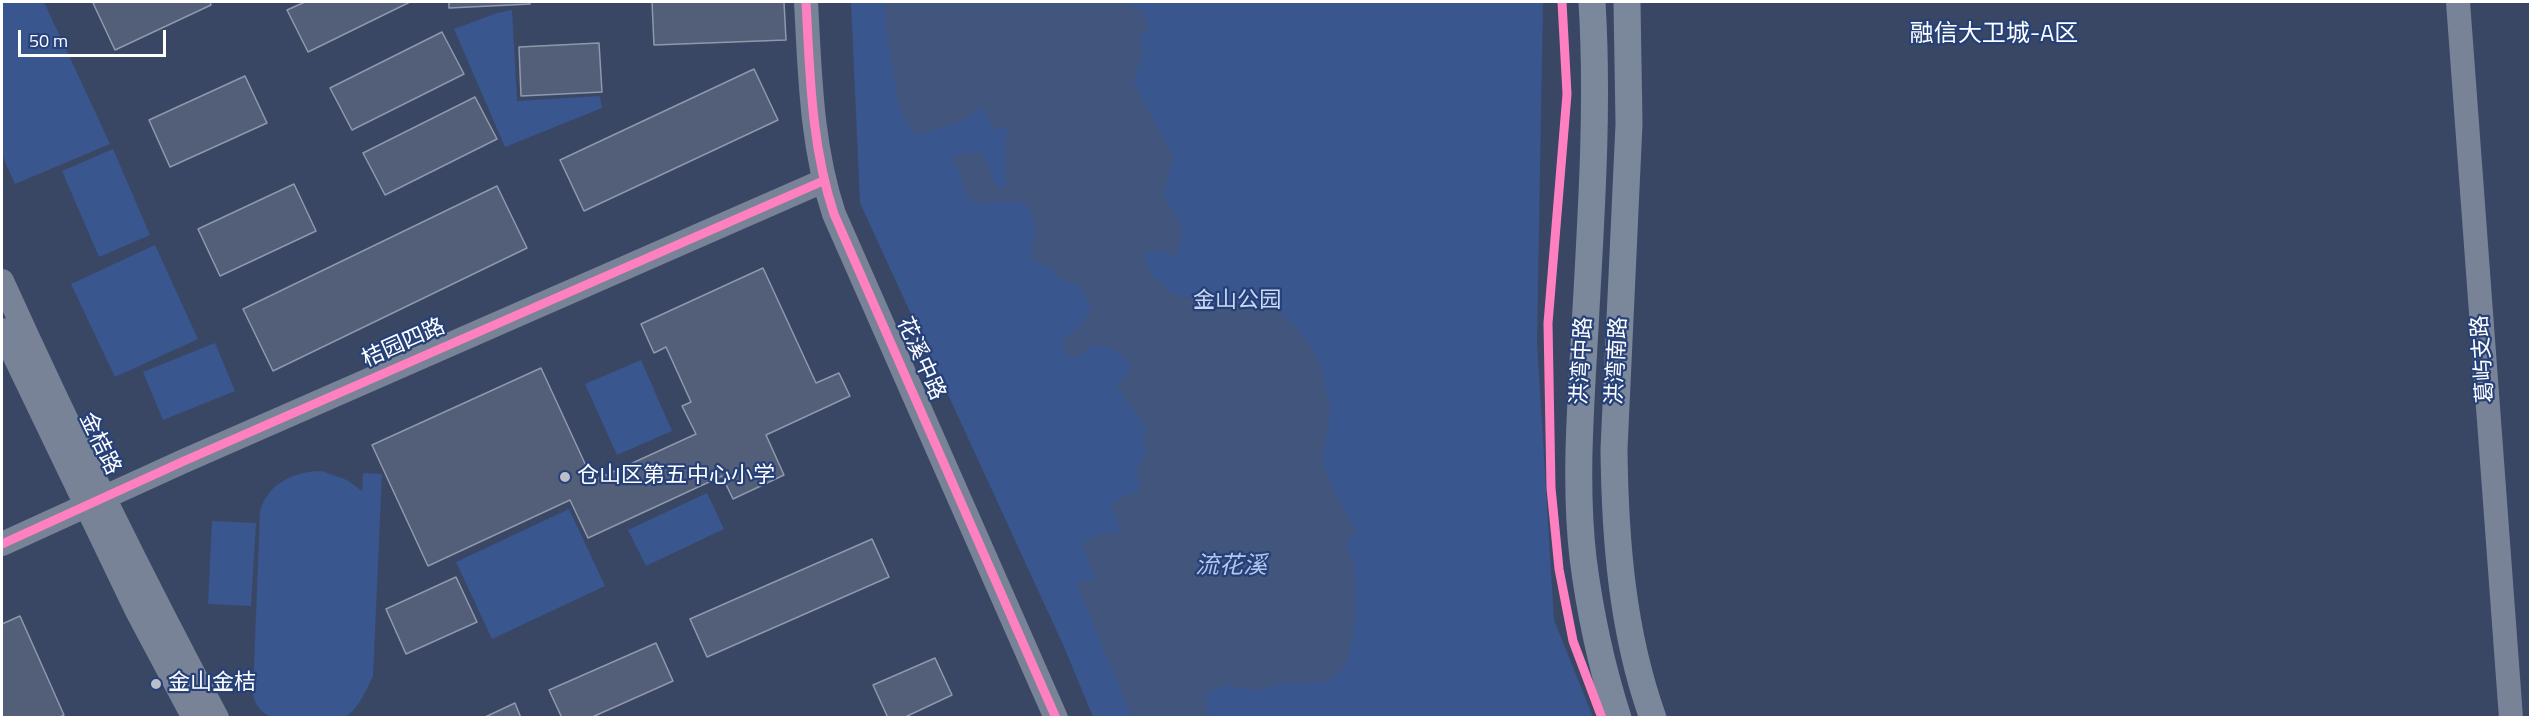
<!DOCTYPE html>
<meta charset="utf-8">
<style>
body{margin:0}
#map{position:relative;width:2532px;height:719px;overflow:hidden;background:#394765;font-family:"Titillium Web",sans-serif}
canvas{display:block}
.frame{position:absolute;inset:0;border:3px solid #fff;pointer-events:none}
.scale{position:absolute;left:18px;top:30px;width:148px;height:27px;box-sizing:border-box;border:3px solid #fff;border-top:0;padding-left:8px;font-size:18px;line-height:21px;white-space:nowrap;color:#fff;-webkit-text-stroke:4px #264078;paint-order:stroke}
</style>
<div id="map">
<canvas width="2532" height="719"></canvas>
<div class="frame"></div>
<div class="scale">50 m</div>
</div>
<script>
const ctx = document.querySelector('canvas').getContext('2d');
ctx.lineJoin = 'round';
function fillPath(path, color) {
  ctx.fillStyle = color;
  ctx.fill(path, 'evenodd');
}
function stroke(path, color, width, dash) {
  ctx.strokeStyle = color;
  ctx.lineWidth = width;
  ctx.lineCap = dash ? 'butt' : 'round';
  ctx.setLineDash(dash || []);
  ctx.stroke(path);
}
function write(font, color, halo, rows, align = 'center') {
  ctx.font = font + ' "Titillium Web","Noto Sans SC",sans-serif';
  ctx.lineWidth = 4.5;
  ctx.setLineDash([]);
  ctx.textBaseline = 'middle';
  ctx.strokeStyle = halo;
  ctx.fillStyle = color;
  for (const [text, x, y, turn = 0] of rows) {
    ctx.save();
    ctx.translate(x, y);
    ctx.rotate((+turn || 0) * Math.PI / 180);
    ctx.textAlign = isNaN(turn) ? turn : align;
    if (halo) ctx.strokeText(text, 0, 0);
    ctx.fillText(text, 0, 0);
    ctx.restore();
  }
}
fillPath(new Path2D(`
 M2,2H44L110,144L15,184L2,155Z
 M851,2H1543L1537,342L1554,620L1593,717H1093L1065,649L860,203Z
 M512,10L517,101L600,96L602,108L505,147L454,29L497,13Z
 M113,149L150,235L99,257L62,171Z
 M155,245L198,339L115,377L71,284Z
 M215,343L235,391L163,420L143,372Z
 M641,360L672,431L617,455L585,384Z
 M322,471L347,480L362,491L363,473L382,474L373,676C366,690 359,709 345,717C330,718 281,719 269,716C261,712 254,703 253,694L260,511C268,483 295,471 322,471Z
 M707,493L724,529L646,566L628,530Z
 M569,509L605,586L492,639L456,562Z
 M212,521L256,523L251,606L208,604Z`), '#39568f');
fillPath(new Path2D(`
 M884,2H1125L1143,12L1149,32L1140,33L1143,54L1133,82L1173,156L1164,195L1183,230L1177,257L1158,249L1143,255L1150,273L1173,294L1213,303H1255L1279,311L1298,329L1319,360L1331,411L1322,460L1335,494L1356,531L1346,544L1354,567L1356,599L1354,630L1346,665L1327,682L1284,684L1252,691L1228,685L1208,692L1206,713L1210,717H1132L1076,582L1095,579L1082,544C1091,534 1107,533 1120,531L1117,518L1110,505L1122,497L1137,492L1140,488L1136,470L1146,455L1143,437L1146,427L1117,388L1118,383L1126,376L1132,364C1122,356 1105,341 1091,347C1085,349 1082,355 1075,358L1067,355L1063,338L1080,327L1091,308L1078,285L1057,277L1052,269L1033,260L1032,249L1037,225L1033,222C1031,188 996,207 978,203C974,202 970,198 966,195L960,172L950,159L957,157L961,153H983C990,167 989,179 1001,189L1006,186C1005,166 1003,148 1008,128L993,130L986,110L979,109L960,122L920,134C917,132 911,130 909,126C894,107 887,28 884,2Z`), '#41557d');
const building = new Path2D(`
 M97,2H210L211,5L115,50L93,3Z
 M305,2H410L308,52L287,10Z
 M449,2H530V4L449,8Z
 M652,2H784L786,40L654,45Z
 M442,32L464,74L352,130L330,88Z
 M599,43L602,92L521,96L519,47Z
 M754,69L778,120L584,211L560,160Z
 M245,76L267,123L170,167L149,120Z
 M475,97L497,139L385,195L363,153Z
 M294,184L316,231L220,276L198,229Z
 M497,186L527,248L273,371L243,309Z
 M763,268L816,383L839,373L850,396L766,435L784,475L733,499L722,476L588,538L570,500L428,566L372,445L541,368L593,481L696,434L682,406L691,402L666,347L654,353L641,324Z
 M872,539L889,577L707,657L690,619Z
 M456,577L477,622L406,654L386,609Z
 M20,616L64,715L58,718H2V624Z
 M656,643L673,681L590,718H562L549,690Z
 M935,658L952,695L903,718H888L873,685Z
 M515,703L521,718H483Z`);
fillPath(building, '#535f78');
stroke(building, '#9099ac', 1.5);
stroke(new Path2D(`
 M806,2C810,74 811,145 834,214L1056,718
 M2458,2L2511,718
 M2,281C69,429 140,574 217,718
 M2,330L137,611L194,718
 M2,544L184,461L823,181`), '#798398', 24);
stroke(new Path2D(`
 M1592,2C1599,116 1590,231 1584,346C1580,416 1575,488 1583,558C1590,613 1601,665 1618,718
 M1627,2L1629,124L1614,449C1615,539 1622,632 1653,718`), '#7b879b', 27);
stroke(new Path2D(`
 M806,2C810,74 811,145 834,214L1056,718
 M1562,2L1567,94L1548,323L1551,488L1559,569L1573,641L1602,718
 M2,544L184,461L823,181`), '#ff80c0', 9);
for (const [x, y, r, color] of [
 [565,477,6,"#babfc9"],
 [156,684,6,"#babfc9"]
]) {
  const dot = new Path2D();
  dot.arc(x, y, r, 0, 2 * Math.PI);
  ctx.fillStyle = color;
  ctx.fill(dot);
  stroke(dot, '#264078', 2);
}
write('22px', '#cad8f3', '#264078', [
 ["金山公园",1237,302]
]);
write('22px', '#fff', '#264078', [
 ["桔园四路",404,344,-24],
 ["花溪中路",920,359,66],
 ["葛屿支路",2484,359,-94],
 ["洪湾中路",1583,361,-87],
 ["洪湾南路",1618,361,-87],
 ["金桔路",99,444,64]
]);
write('22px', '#fff', '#264078', [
 ["仓山区第五中心小学",577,477],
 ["金山金桔",168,684]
], 'left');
write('24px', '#fff', '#264078', [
 ["融信大卫城-A区",1994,35]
]);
write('italic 24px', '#b3c6eb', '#264078', [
 ["流花溪",1231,567]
]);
</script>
